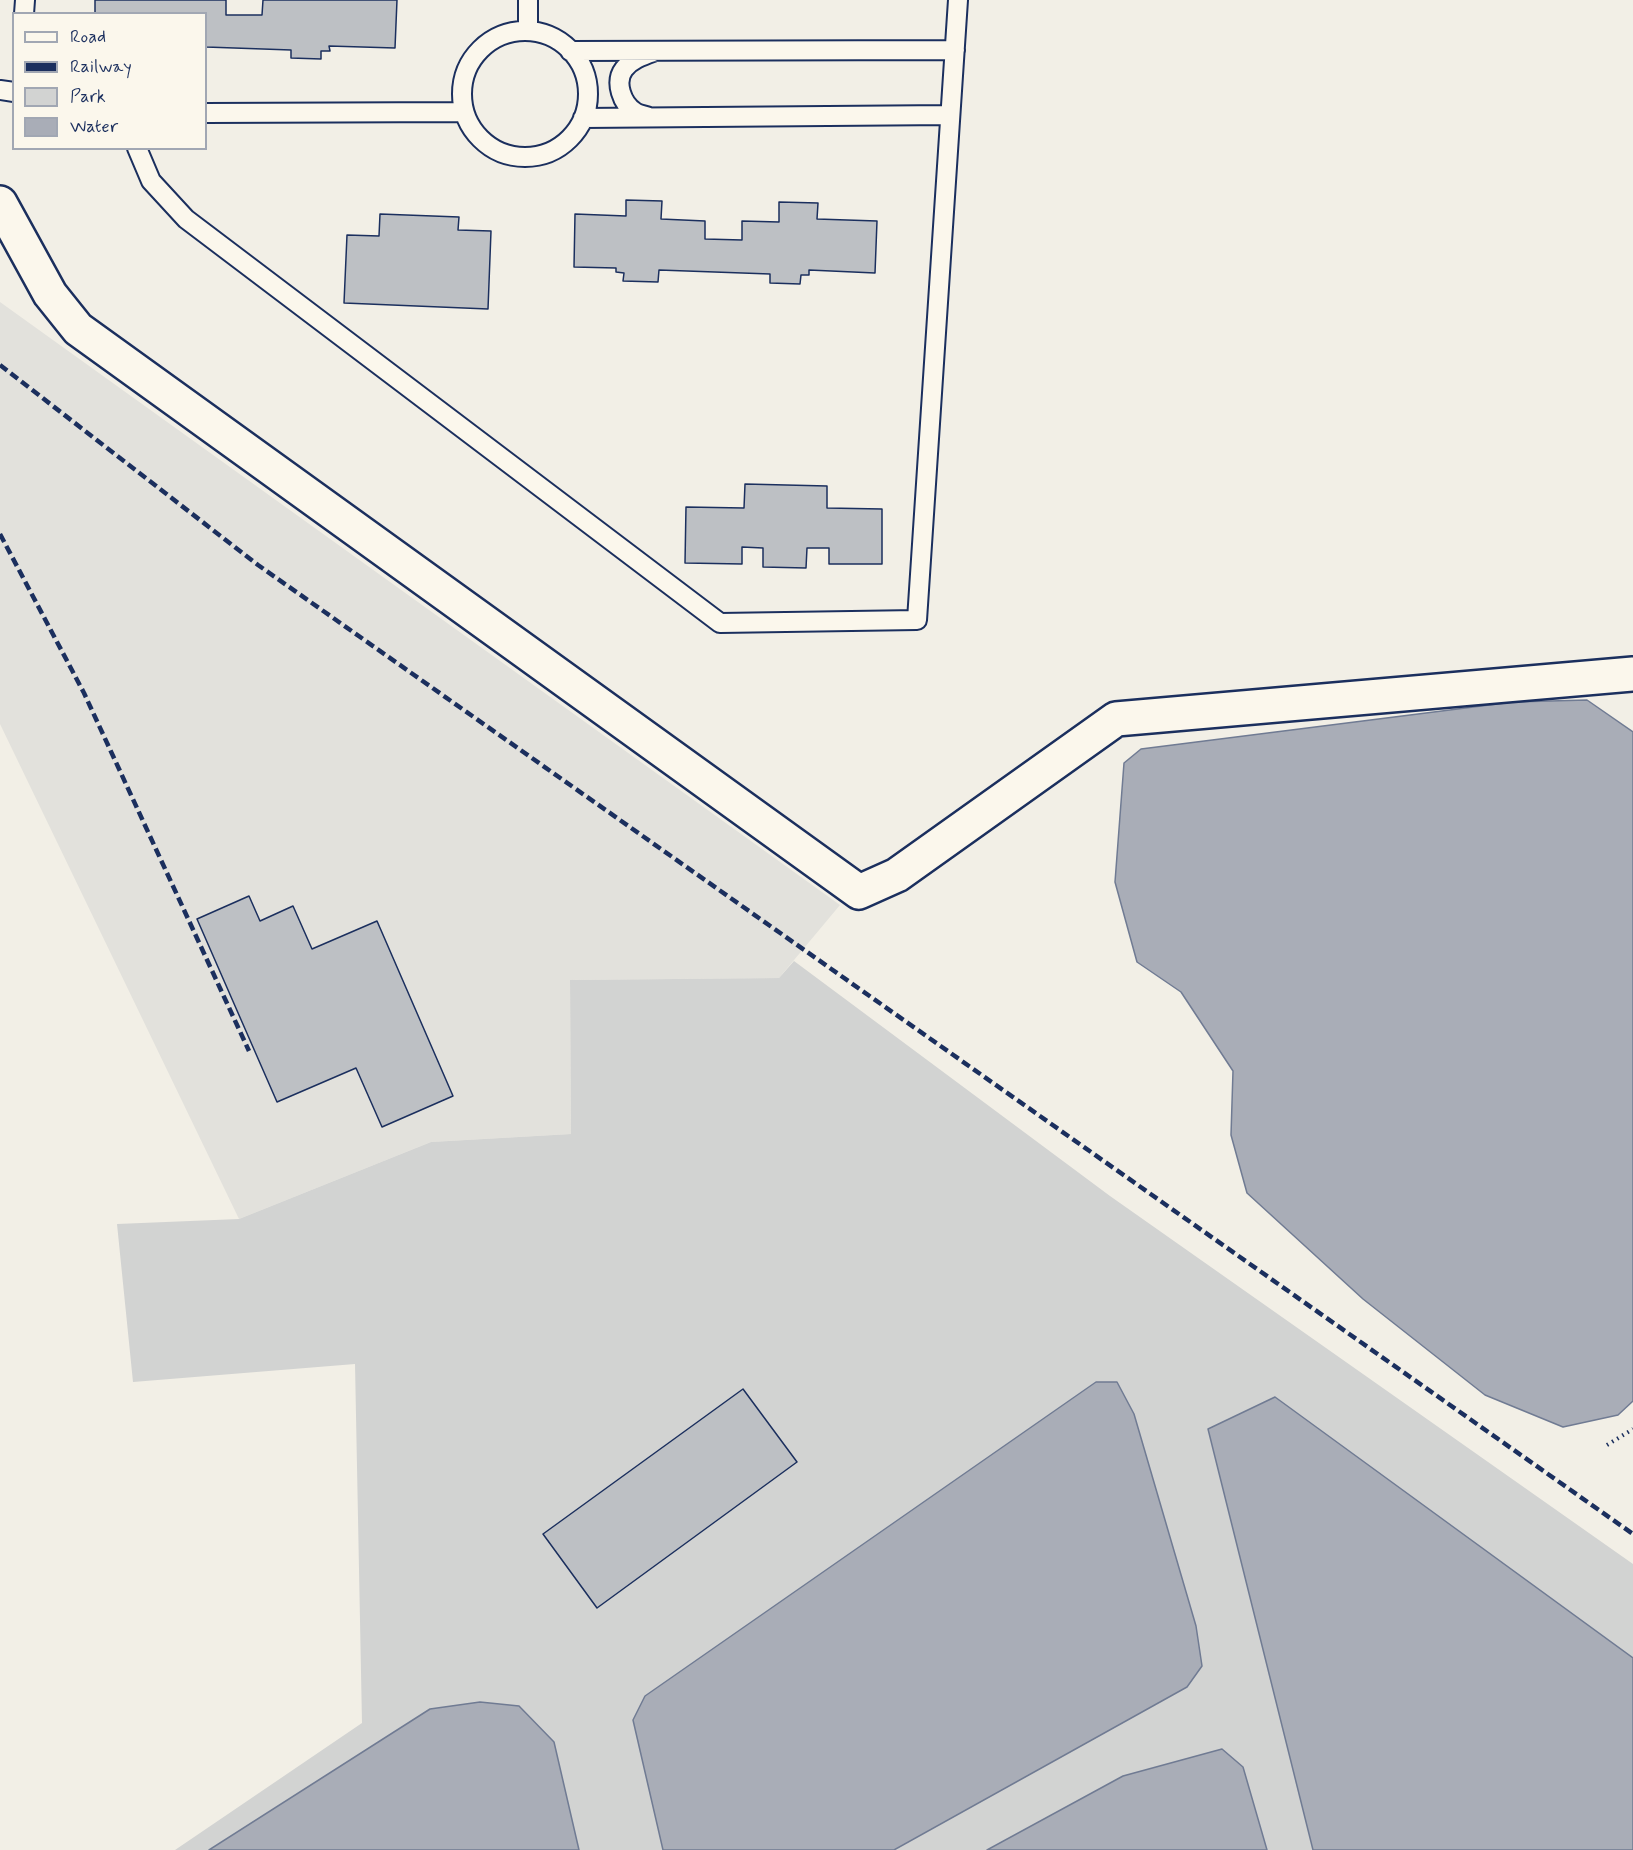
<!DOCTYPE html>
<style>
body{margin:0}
#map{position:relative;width:1633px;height:1850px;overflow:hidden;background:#f2efe6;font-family:Mynerve,sans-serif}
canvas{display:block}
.legend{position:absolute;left:12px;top:12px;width:195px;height:138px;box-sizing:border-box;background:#fbf7ec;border:2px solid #a1a7b3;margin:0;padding:8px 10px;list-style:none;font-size:18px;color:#1b2f5e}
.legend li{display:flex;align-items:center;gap:12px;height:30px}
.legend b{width:30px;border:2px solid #a1a7b3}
</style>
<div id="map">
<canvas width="1633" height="1850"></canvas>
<ul class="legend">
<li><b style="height:8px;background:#fbf7ec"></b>Road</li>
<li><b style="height:8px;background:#1b2f5e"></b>Railway</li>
<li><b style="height:16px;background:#d2d3d2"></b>Park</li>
<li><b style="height:16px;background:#a9adb7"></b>Water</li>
</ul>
</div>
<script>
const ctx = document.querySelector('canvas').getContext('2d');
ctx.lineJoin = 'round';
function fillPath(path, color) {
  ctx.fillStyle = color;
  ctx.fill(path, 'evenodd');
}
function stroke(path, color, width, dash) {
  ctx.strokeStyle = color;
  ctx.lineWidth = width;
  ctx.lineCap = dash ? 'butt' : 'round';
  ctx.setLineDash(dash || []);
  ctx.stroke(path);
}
fillPath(new Path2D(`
 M0,302L840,905L779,978L570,980L571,1134L431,1142L239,1219L0,724Z`), '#e2e1dc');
fillPath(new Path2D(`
 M794,961L1110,1196L1633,1564V1850H175L362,1723L355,1364L133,1382L117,1224L239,1219L431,1142L571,1134L570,980L779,978Z`), '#d2d3d2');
const water = new Path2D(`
 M1587,700L1633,732V1401L1618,1415L1563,1427L1485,1395L1363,1299L1247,1193L1231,1135L1233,1071L1181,992L1137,962L1115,882L1124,763L1141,749L1513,702Z
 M1096,1382H1117L1134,1414L1196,1626L1202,1666L1187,1687L894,1850H663L633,1720L645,1696Z
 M1275,1397L1633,1658V1850H1313L1208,1429Z
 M480,1702L519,1706L554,1742L579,1850H209L430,1709Z
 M1222,1749L1243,1767L1267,1850H987L1123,1776Z`);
fillPath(water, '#a9adb7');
stroke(water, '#707b93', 1.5);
const building = new Path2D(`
 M95,0H226V15H262L263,0H397L395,48L329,46L330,51H321V59L291,58V50L206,47V14H95Z
 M626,200L662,201L661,219L705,221V239L742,240V221L779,222V202L818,203L817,219L877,221L875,273L809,270V275H801L800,284L770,283V274L659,270L658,282L623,281L624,273L616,272V268L574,267L575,214L626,216Z
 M380,214L459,217L458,230L491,231L488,309L344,303L347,235L379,236Z
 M745,484L827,486V508L882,509V564H829V548H807L806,568L763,567V548L742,547V564L685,563L686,507L744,508Z
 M249,896L260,921L293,906L312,949L377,921L453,1096L382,1127L356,1068L277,1102L197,919Z
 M743,1389L797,1462L597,1608L543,1534Z`);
fillPath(building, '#bdc0c4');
stroke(building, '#1b2f5e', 1.5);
const service = new Path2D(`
 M24,14L25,0
 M528,31V0
 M462 94a63 63 0 1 1 126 0a63 63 0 1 1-126 0Z
 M570,51L955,50
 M0,90L14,92
 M206,113L464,112
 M649,117C645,115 639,115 635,112C622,104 614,82 624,69C631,60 642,56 653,52
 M583,118L950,115
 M137,148L151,181L186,219L720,623L917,620L958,0`);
const minor = new Path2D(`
 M0,203L50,294L78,329L859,892L897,875L1116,719L1633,674`);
stroke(service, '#1b2f5e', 22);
stroke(minor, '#1b2f5e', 38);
stroke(new Path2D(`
 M1607,1445L1633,1429`), '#1b2f5e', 4, [1.5, 4.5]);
stroke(service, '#fbf7ec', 18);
stroke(minor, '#fbf7ec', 33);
stroke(new Path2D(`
 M0,365L258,565L1633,1534
 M0,534L84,693L249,1051`), '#1b2f5e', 4.5, [9, 4.5]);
</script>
